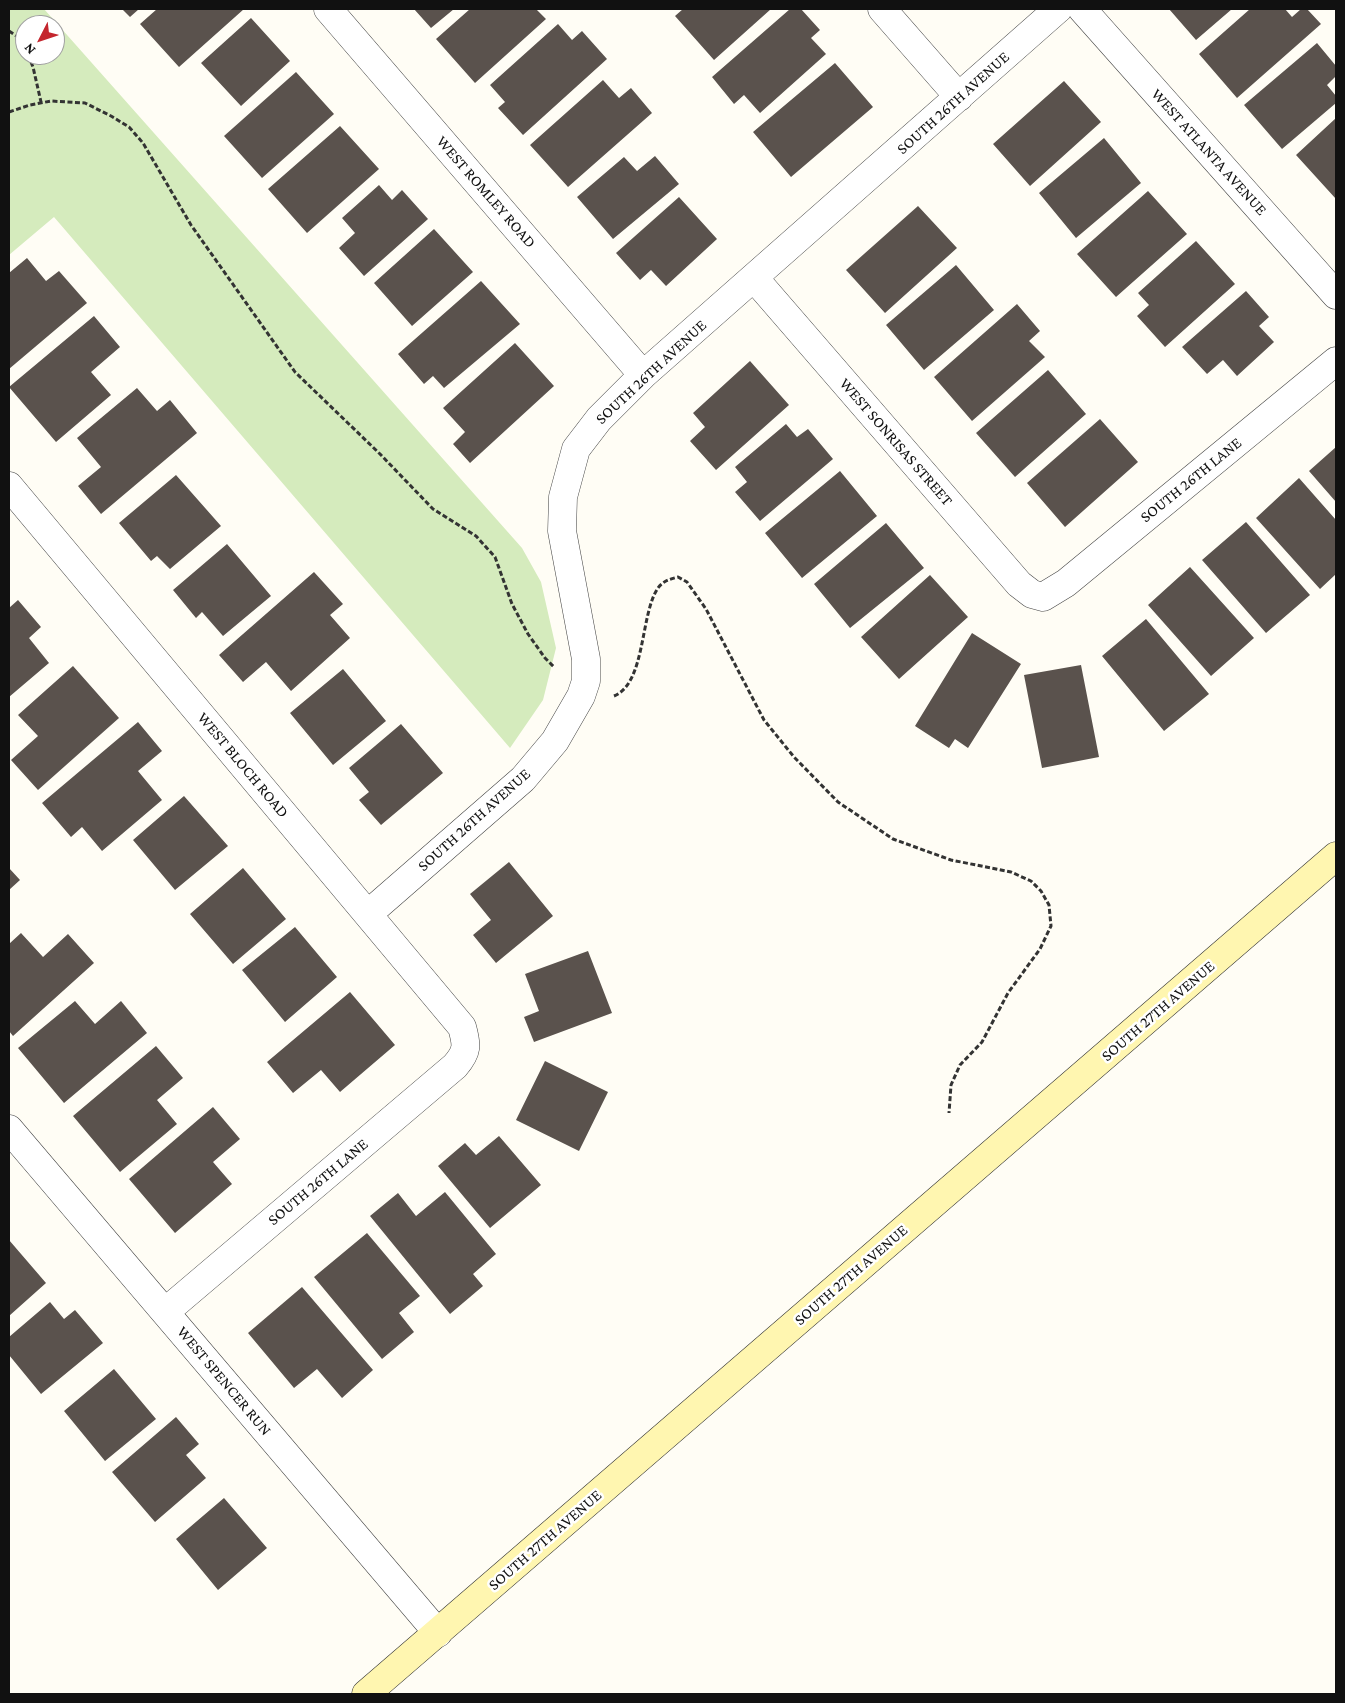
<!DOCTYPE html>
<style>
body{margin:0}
#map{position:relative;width:1345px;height:1703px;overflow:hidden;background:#fffdf5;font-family:"Crimson Pro",serif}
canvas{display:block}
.frame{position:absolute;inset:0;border:10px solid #111;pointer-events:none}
.north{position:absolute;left:15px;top:15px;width:50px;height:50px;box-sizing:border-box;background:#fff;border:1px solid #a0a0a0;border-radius:50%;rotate:229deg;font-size:14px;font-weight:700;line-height:20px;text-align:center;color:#111}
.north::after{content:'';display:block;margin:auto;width:18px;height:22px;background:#c4262e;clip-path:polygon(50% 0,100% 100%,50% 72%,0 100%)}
</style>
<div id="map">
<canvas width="1345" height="1703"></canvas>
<div class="frame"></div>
<div class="north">N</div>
</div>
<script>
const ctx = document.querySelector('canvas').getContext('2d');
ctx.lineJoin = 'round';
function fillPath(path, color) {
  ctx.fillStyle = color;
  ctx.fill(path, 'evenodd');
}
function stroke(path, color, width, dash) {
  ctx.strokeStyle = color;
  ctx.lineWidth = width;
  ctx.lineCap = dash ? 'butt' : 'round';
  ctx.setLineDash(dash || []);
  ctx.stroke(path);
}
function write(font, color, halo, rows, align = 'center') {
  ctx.font = font + ' "Crimson Pro",serif';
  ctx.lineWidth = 5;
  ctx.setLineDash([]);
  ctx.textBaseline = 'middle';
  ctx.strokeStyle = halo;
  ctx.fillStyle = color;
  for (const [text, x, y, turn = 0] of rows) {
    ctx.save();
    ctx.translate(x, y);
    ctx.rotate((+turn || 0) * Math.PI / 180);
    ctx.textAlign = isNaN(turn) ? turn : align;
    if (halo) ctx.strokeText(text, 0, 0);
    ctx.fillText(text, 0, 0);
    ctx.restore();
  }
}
fillPath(new Path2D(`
 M9,9H44L522,548L541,582L556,648L543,700L510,748L54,217L9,255ZM25,25H55V55H25Z`), '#d5ebbd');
fillPath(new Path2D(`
 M122,9H139L130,17Z
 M157,9H244L179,67L140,24Z
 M414,9H454L431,28Z
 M470,9H536L546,19L475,83L436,39Z
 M683,9H771L714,60L675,16Z
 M790,9H801L820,30L811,38L826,54L760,113L744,95L734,104L712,77Z
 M1169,9H1232L1196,40Z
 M1250,9H1285L1292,17L1301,9H1307L1321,24L1237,98L1199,54Z
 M251,18L290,61L241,106L201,63Z
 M558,24L572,40L582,31L607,59L523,135L498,108L505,102L490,85Z
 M1317,43L1336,66V76L1327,85L1336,96V103L1282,149L1244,105Z
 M835,63L873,107L791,177L753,132Z
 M296,72L334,114L262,178L224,136Z
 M603,80L619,98L631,88L652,113L568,187L530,145Z
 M1064,81L1101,122L1030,186L993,144Z
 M1336,118V199L1296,155Z
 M340,126L379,169L307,233L268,189Z
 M1104,138L1141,183L1076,238L1039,193Z
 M655,156L679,184L613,239L577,197L624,157L637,171Z
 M379,185L392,200L402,190L428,219L364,276L339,248L355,233L342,218Z
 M1148,191L1187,234L1116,297L1077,254Z
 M679,197L717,239L666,286L651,270L640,280L616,253Z
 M918,206L957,248L885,313L846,270Z
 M434,229L473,272L412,326L374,283Z
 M1196,241L1235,284L1165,347L1137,316L1149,305L1138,293Z
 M27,258L46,281L59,271L87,303L9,369V273Z
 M956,265L994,310L924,370L886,325Z
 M481,281L520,324L444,388L433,376L424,384L398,354Z
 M1246,291L1269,317L1259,326L1274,342L1237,376L1223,360L1207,374L1182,347Z
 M1017,304L1040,331L1029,341L1045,357L972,421L934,377Z
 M94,316L120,347L91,372L111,395L56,442L9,387Z
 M515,343L554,386L470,463L453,444L465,432L443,408Z
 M750,361L789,405L716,470L690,441L705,427L693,413Z
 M1048,370L1086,414L1015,477L976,433Z
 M137,388L157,411L170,400L197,433L101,514L78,486L101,467L77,438Z
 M1100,419L1138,462L1065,527L1027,483Z
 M786,424L797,437L808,429L833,459L760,521L735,492L747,482L735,467Z
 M1336,447V502L1309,471Z
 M840,471L877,516L802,578L765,533Z
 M176,475L221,526L170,569L157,556L151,561L119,523Z
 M1299,478L1336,520V574L1320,589L1256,518Z
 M1246,522L1310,595L1266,633L1202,560Z
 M886,523L924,568L850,628L814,584Z
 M227,544L271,596L223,636L202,612L196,618L173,590Z
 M1190,567L1254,638L1211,676L1148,605Z
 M314,572L343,604L330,615L350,638L291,691L266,662L243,682L219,655Z
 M930,575L968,617L899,679L861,637Z
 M18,600L41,627L29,638L49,663L9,697V608Z
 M1146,619L1209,694L1164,731L1102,656Z
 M972,633L1021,664L968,748L955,739L949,748L915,726Z
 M1081,665L1099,757L1042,768L1024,675Z
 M73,666L119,718L38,790L11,760L38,736L18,715Z
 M343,669L386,721L333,765L290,713Z
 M138,722L162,751L138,771L162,800L102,851L82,827L71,837L42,803Z
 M401,724L443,773L381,825L359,800L369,792L349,768Z
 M184,796L228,846L175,890L133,840Z
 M509,862L553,916L496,963L473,935L491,920L470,894Z
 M9,868L20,880L9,890Z
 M243,868L286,919L233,964L190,914Z
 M295,927L337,977L285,1022L242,970Z
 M21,933L43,957L68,934L94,963L13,1036L9,1031V944Z
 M588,951L612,1013L534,1042L524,1017L539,1011L525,974Z
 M350,992L395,1045L340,1092L321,1070L293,1093L267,1062Z
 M75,1001L95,1024L121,1001L147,1033L64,1103L18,1048Z
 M156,1046L183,1078L157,1100L177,1124L120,1172L73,1116Z
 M545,1061L608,1092L579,1151L516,1120Z
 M213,1107L240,1139L213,1162L232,1184L175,1233L129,1179Z
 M499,1136L541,1185L490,1228L438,1166L465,1143L476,1155Z
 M445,1192L496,1254L473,1274L483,1286L450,1314L370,1216L398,1193L416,1216Z
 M367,1233L420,1296L399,1313L414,1332L382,1359L314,1277Z
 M9,1240L46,1283L9,1316Z
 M302,1287L373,1370L342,1398L317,1369L294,1388L248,1333Z
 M50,1302L64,1319L75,1310L103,1343L41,1394L9,1355V1337Z
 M114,1369L156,1419L105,1461L64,1411Z
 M176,1417L199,1444L186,1455L206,1478L155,1522L112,1472Z
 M224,1498L267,1548L218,1590L176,1539Z`), '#5a524d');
const minor = new Path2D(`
 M328,9L643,375
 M882,9L959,97
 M1082,9L1336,295
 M755,279L1019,584L1032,594L1043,597L1066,583L1336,361
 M9,486L462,1027C467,1045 468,1051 455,1066L165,1312
 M368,914L523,779L555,741L581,696L586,681V659L562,531L563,497L576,449L599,419L643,375L1058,9
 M9,1129L438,1633`);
const secondary = new Path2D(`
 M366,1694L1336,856`);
stroke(minor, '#444', 29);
stroke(secondary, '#333', 29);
stroke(new Path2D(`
 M9,31L18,37L25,47
 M28,55L33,67L41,102
 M9,112L30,105L51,101L85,103L111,116L129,127L143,143L191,225L295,372L380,454L433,509L476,536L495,557L512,604L528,634L545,658L554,667
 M614,696C646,683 640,614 658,588C663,581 670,579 678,577L687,582L706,609L764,720L794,757L838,802L893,839L951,860L1011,872L1031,881L1041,891L1049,905L1051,926L1040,949L1008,993L982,1042L960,1065L951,1085L949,1113`), '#333', 3, [5, 2.5]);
stroke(minor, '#fff', 28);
stroke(secondary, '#fff6b0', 28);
write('16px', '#111', '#fff', [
 ["SOUTH 26TH AVENUE",953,103,-42],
 ["WEST ATLANTA AVENUE",1209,152,48],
 ["WEST ROMLEY ROAD",486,192,49],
 ["SOUTH 26TH AVENUE",651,372,-43],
 ["WEST SONRISAS STREET",896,442,49],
 ["SOUTH 26TH LANE",1191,480,-39],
 ["WEST BLOCH ROAD",243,765,50],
 ["SOUTH 26TH AVENUE",474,820,-42],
 ["SOUTH 27TH AVENUE",1158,1011,-41],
 ["SOUTH 26TH LANE",318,1182,-40],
 ["SOUTH 27TH AVENUE",851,1275,-41],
 ["WEST SPENCER RUN",224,1381,50],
 ["SOUTH 27TH AVENUE",545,1540,-41]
]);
</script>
